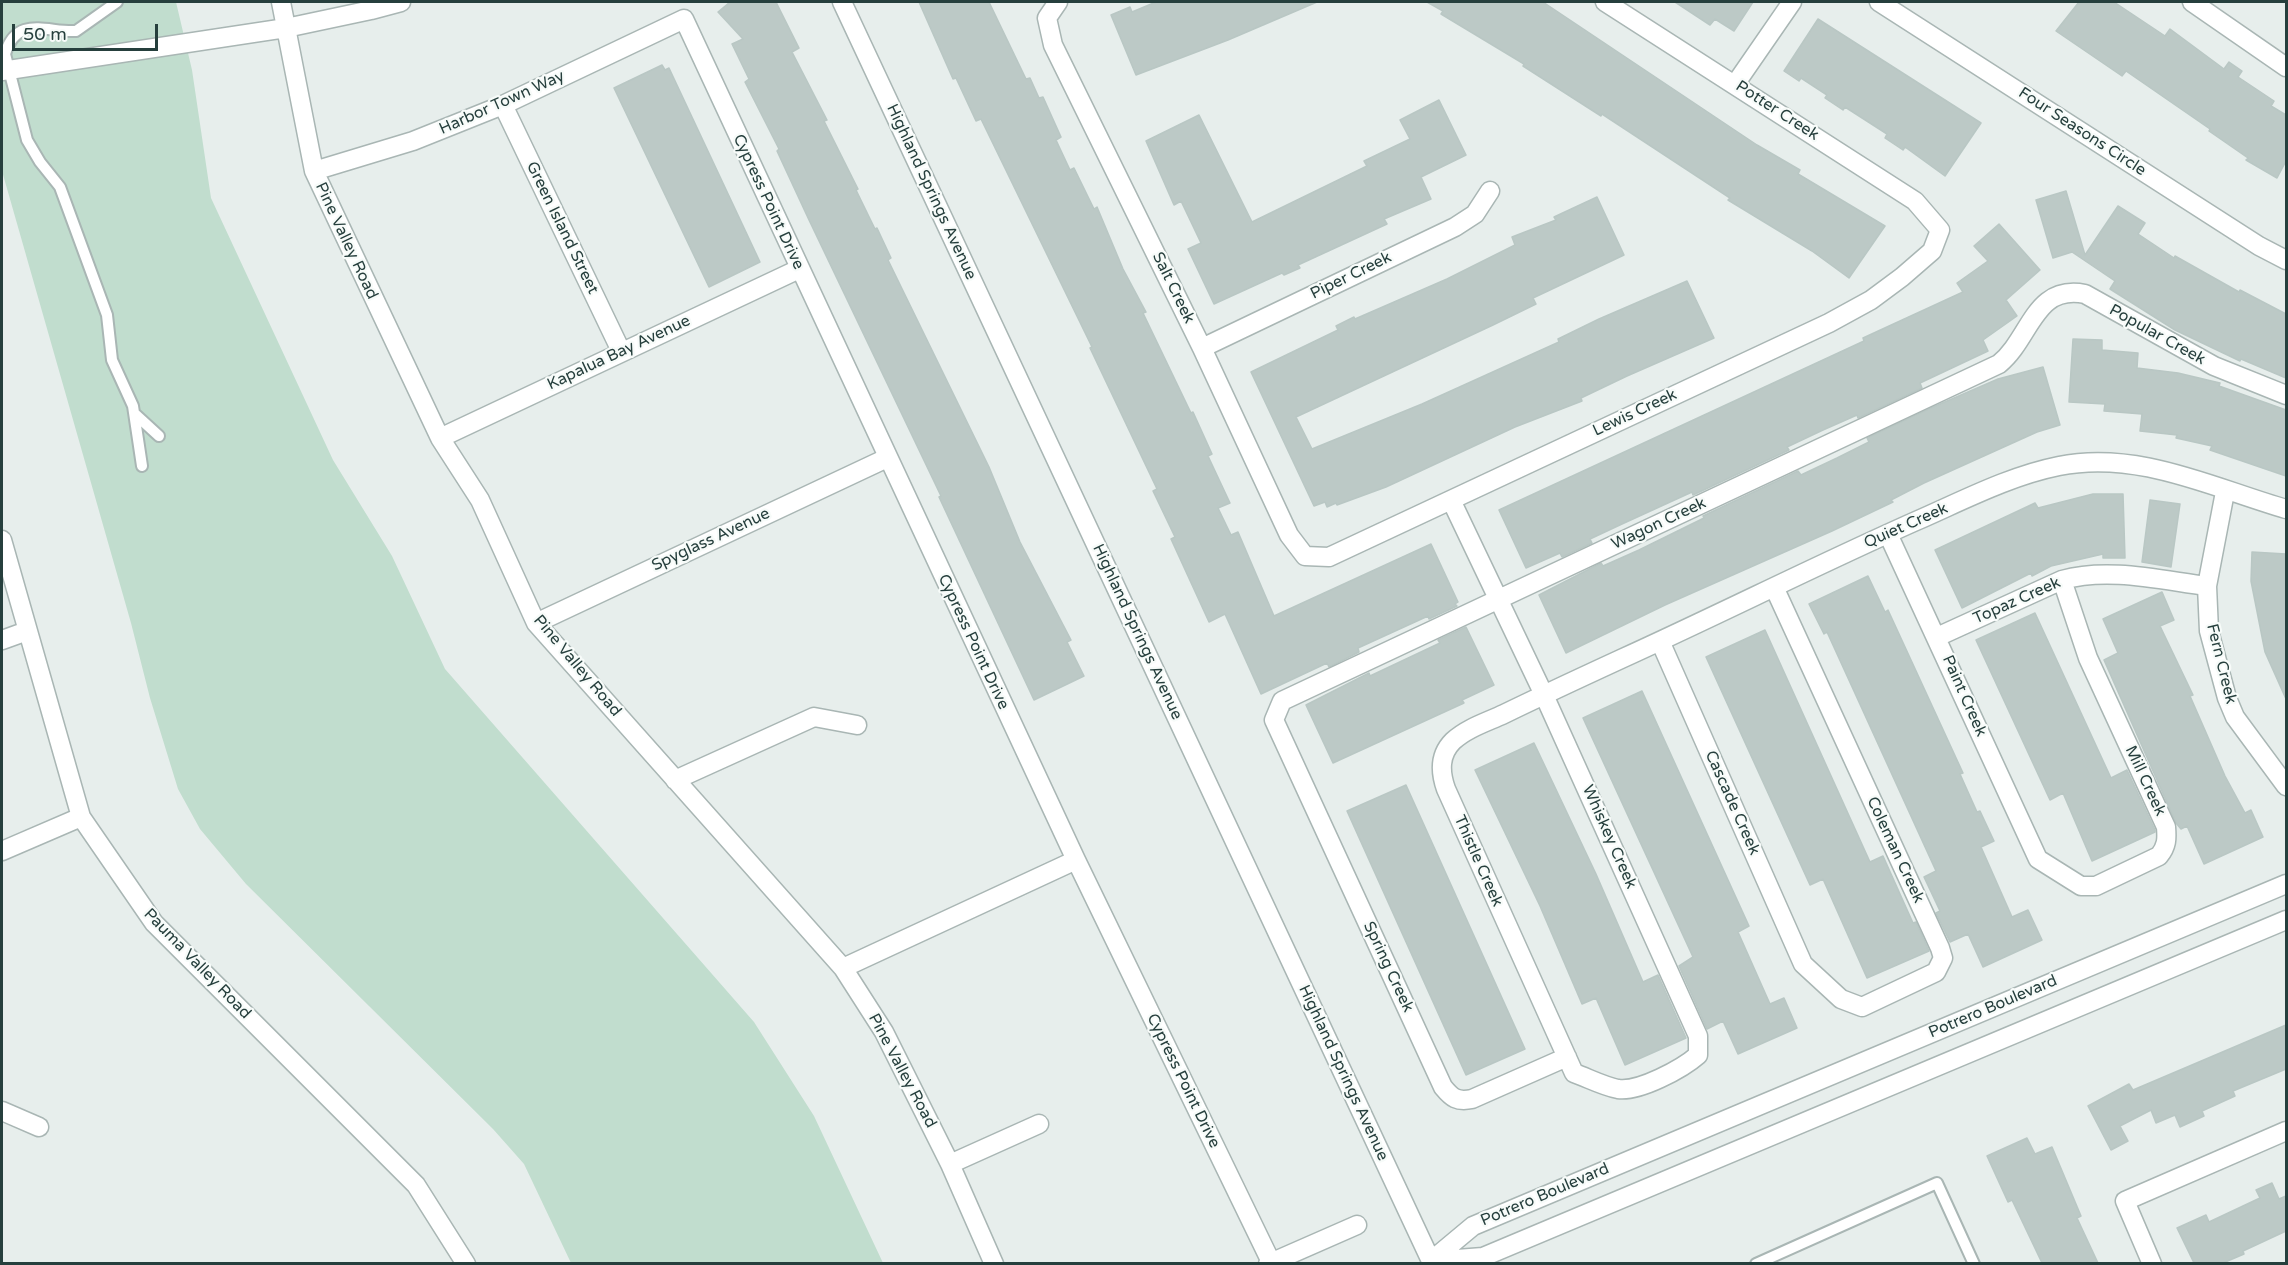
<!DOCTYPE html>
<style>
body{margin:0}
#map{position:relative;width:2288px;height:1265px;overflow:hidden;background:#e7eeec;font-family:"Varela Round",sans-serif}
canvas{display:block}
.frame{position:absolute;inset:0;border:3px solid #263f3d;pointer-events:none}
.scale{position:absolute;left:12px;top:24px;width:146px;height:27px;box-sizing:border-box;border:3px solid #263f3d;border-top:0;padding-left:8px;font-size:18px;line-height:21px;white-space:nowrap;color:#263f3d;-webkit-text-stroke:4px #f7fbf9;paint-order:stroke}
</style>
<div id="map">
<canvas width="2288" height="1265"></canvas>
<div class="frame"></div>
<div class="scale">50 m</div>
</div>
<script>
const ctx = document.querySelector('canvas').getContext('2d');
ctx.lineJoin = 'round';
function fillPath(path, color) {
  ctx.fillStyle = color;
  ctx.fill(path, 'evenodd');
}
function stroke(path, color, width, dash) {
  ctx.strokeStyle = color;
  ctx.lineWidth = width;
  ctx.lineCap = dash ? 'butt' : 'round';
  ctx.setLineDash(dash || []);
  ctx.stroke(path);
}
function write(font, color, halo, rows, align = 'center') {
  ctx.font = font + ' "Varela Round",sans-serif';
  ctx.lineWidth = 4.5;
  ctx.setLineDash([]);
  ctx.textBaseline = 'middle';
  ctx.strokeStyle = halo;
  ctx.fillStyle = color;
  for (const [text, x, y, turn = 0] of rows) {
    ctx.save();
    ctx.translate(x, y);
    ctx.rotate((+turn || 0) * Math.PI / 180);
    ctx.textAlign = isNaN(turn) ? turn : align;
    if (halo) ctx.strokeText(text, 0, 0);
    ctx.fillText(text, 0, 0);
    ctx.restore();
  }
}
fillPath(new Path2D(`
 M2,2H176L192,70L211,198L333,460L392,556L445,669L754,1022L814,1116L883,1263H571L524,1164L493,1129L246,884L200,829L178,789L150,698L131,623L2,171Z`), '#c1ddce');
const building = new Path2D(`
 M730,2H776L799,48L792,52L827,120L824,121L858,189L856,190L875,229L877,228L891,258L888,260L989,467L1020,542L1071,640L1067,642L1084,676L1034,700L939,497L941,496L809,220L777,151L779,149L745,82L749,79L732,44L743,39L718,12Z
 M919,2H989L1026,79L1030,78L1039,98L1043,97L1061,137L1056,140L1070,170L1074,168L1094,209L1097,207L1123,269L1146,312L1143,313L1191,413L1193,412L1212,454L1208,456L1230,503L1218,508L1231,535L1238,532L1274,616L1431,544L1458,602L1455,604L1457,606L1429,619L1428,616L1358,648L1359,652L1329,667L1327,663L1261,694L1225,614L1209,622L1171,539L1175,537L1153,491L1157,489L1090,348L1092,347L981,119L976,121L956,78L953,79Z
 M1156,2H1317L1228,40L1136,75L1111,15L1130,7L1132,12Z
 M1427,2H1543L1757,145L1800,170L1798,174L1885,226L1849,278L1812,251L1728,200L1730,198L1602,114L1601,116L1523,66L1524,64L1441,14L1443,11Z
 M1675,2H1753L1734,31L1715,19L1710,25Z
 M2079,2H2114L2165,36L2170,29L2224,69L2229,62L2242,71L2238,77L2274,101L2271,106L2286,115V161L2277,178L2246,160L2248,158L2209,131L2210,129L2126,71L2122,76L2056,31Z
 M1818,19L1981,123L1945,176L1905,147L1903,150L1885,138L1887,134L1845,107L1843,110L1825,98L1827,95L1801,78L1799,81L1784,71Z
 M662,65L665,70L669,68L760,262L709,287L614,88Z
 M1439,100L1466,155L1421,177L1431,199L1384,219L1387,224L1298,265L1300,268L1284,275L1282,273L1214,304L1188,249L1201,243L1181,201L1174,205L1146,141L1199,115L1252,222L1367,166L1364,161L1410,139L1400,120Z
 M2066,191L2085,255L2118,206L2145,223L2138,234L2174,258L2175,256L2239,292L2240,290L2286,314V378L2241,359L2240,361L2175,330L2110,289L2115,281L2072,252L2053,258L2036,200Z
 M1597,197L1624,255L1533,298L1536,304L1493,325L1296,417L1312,449L1422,404L1559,342L1558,339L1599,319L1687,281L1714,338L1627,376L1581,398L1582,401L1515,427L1386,487L1337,505L1336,503L1327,507L1325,502L1314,506L1251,372L1338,330L1336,326L1354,317L1355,319L1447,279L1515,245L1512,237L1556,220L1554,217Z
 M1999,224L2040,270L2006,300L2017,316L1983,340L1988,351L1920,383L1922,388L1858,418L1857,415L1823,430L1787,447L1789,450L1693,495L1692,492L1622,524L1590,539L1592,543L1562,557L1560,553L1526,568L1499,510L1864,341L1863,338L1963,292L1957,283L1988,261L1974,246Z
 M2073,339L2102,340V350L2138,353L2137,368L2178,373L2220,383L2219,386L2286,410V476L2210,450L2212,446L2176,438L2177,435L2140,431L2142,414L2104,411L2105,404L2069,402Z
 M2043,367L2060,425L2037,432L1924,483L1891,500L1893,502L1832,531L1665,605L1566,653L1539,595L1601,563L1603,566L1639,550L1704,518L1703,516L1798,471L1801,475L1837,458L1869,442L1867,438L1931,408L1998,379Z
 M2093,494H2123L2125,558H2103V554L2051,566L2032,576L2031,573L1962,608L1935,550L2035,503L2038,508Z
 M2150,500L2180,504L2171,567L2142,562Z
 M2252,552L2286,554V699L2265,652L2251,581Z
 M1868,576L1885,612L1888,610L1963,773L1960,774L1977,812L1980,811L1994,841L1981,847L2012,917L2028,910L2042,940L1983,967L1968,934L1950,942L1936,913L1940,911L1924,877L1936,871L1827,632L1824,634L1809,604Z
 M2162,592L2174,620L2160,626L2193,695L2190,696L2225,776L2245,813L2251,810L2263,837L2204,864L2187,826L2181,829L2176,823L2104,660L2118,653L2103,619Z
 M2035,613L2111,778L2127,770L2155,830V832L2092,861L2063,793L2050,800L1976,640Z
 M1466,627L1494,685L1462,700L1464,703L1333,763L1306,705L1369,673L1370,676L1440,643L1438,640Z
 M1765,630L1870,862L1883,856L1913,923L1916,922L1929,951L1867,978L1823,879L1810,885L1706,657Z
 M1642,691L1749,926L1738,932L1770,1004L1784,998L1797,1028L1738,1054L1723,1021L1707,1029L1679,966L1693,957L1583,718Z
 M1534,743L1596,874L1643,982L1658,975L1686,1038L1625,1065L1596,998L1582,1004L1540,906L1475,770Z
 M1406,785L1525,1049L1466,1075L1347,811Z
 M2286,1025V1069L2233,1091L2235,1096L2202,1111L2204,1116L2180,1127L2175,1115L2156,1123L2151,1110L2120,1126L2128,1141L2111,1150L2088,1106L2129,1084L2133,1090Z
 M2027,1138L2035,1154L2052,1147L2081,1216L2077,1218L2098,1263H2042L2012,1200L2008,1202L1987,1156Z
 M2272,1183L2279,1199L2286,1196V1231L2243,1251L2244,1254L2223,1263H2194L2177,1228L2206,1215L2209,1222L2260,1198L2256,1190Z`);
fillPath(building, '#bcc9c6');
stroke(building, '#b9c7c4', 1.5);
const service = new Path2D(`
 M117,2L76,31C48,33 17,14 5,54L27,140L40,162L60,187L107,315L112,360L133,406L142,466
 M135,414L159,436
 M1756,1264L1937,1183L1974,1264`);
const minor = new Path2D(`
 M281,2L314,171L440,438L480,500L536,623L843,968L884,1032L950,1164L994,1264
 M1058,2L1047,18L1053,45L1202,348L1289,535L1305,556L1329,557L1829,323L1871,300L1902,277L1932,251L1940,230L1915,201L1605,2
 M1879,2L2259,246L2286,260
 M2192,2L2286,67
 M2,71L286,28L371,10L401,2
 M1736,83L1792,2
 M503,105L621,351
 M314,171L413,141L503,105L684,19L1076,860L1271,1262
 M1202,348L1455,227L1475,214L1490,191
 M440,438L799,269
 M2225,492L2207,586L2209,631L2227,698L2235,717L2286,786
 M1451,500L1544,695L1698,1036V1055C1682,1069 1639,1092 1618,1089C1603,1086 1588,1078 1574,1073L1446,789C1440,772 1439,755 1453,741C1467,728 1487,722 1504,714C1543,695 1582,677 1621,659C1720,614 1817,565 1916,521C1962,501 2009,476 2059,466C2138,450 2213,488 2286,509
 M1888,534L2038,859L2081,886H2096L2159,856C2167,846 2167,839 2166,827L2088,658L2062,580
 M2,540L81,817L154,923L416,1185L466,1264
 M536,623L887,458
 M1937,637L2062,580C2108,567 2160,580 2207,586
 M2,640L27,631
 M1660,641L1803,964L1841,999L1862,1007L1936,972L1943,958L1940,948L1774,587
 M675,780L814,717L857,725
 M2,851L81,817
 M843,968L1076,860
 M1567,1057L1472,1099C1457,1102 1452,1098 1443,1087L1274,720L1282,701L1999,364C2031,338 2034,284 2085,294L2214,366L2286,395
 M2,1111L39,1127
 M950,1164L1039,1124
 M1268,1264L1357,1225
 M2152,1264L2125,1201L2286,1131`);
const tertiary = new Path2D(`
 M842,2L1431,1261
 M1431,1261L1473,1226L2286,884
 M1431,1261L1483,1257L2286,920`);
const secondary = new Path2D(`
 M1431,1261L1432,1264`);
stroke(service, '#a9b6b4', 14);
stroke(minor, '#a9b6b4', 21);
stroke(tertiary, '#a9b6b4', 21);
stroke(secondary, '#a3b6b3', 21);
stroke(service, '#fff', 10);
stroke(minor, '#fff', 18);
stroke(tertiary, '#fff', 18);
stroke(secondary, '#fff', 18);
write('16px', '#263f3d', '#f7fbf9', [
 ["Harbor Town Way",502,103,-24],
 ["Potter Creek",1777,111,33],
 ["Four Seasons Circle",2082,132,33],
 ["Highland Springs Avenue",931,192,65],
 ["Cypress Point Drive",768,202,65],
 ["Green Island Street",562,228,64],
 ["Pine Valley Road",346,241,65],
 ["Piper Creek",1351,276,-26],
 ["Salt Creek",1173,288,64],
 ["Popular Creek",2157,335,29],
 ["Kapalua Bay Avenue",619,353,-25],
 ["Lewis Creek",1635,413,-25],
 ["Wagon Creek",1659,524,-25],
 ["Quiet Creek",1906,526,-24],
 ["Spyglass Avenue",711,540,-25],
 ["Topaz Creek",2017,601,-24],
 ["Highland Springs Avenue",1137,632,65],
 ["Cypress Point Drive",973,642,65],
 ["Fern Creek",2221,664,76],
 ["Pine Valley Road",577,666,50],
 ["Paint Creek",1964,696,66],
 ["Mill Creek",2145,781,65],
 ["Cascade Creek",1732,803,66],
 ["Whiskey Creek",1609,837,66],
 ["Coleman Creek",1895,850,65],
 ["Thistle Creek",1478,861,66],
 ["Pauma Valley Road",197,964,46],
 ["Spring Creek",1388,967,65],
 ["Potrero Boulevard",1993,1007,-23],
 ["Pine Valley Road",902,1071,62],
 ["Highland Springs Avenue",1343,1073,65],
 ["Cypress Point Drive",1183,1081,64],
 ["Potrero Boulevard",1545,1195,-23]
]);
</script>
